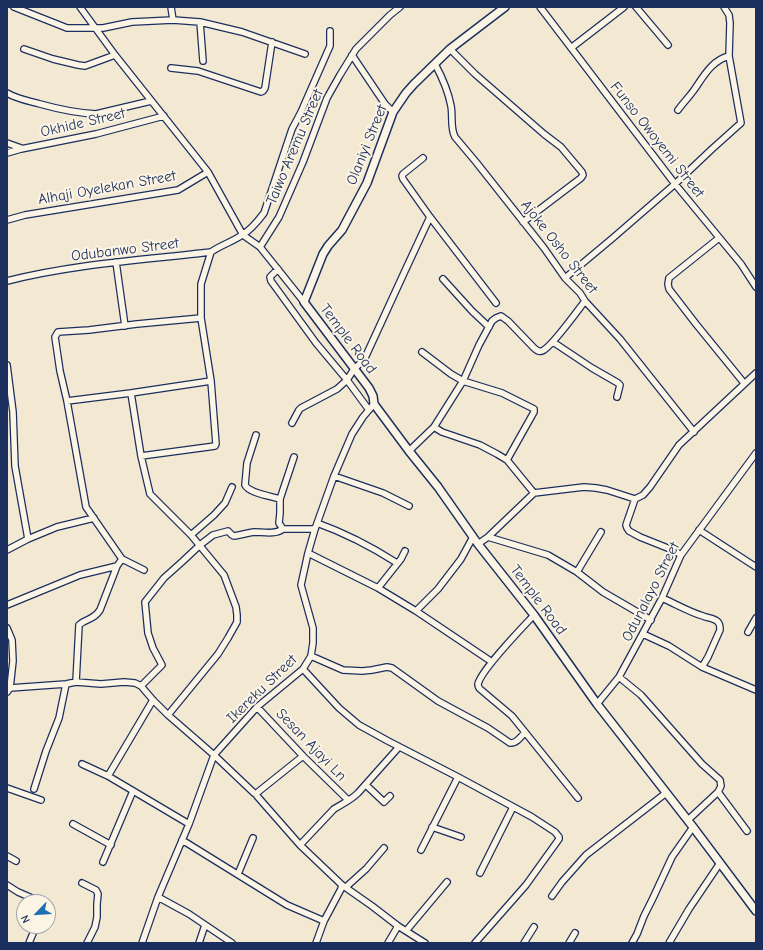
<!DOCTYPE html>
<style>
body{margin:0}
#map{position:relative;width:763px;height:950px;overflow:hidden;background:#f3e8d2;font-family:"Comic Neue",sans-serif}
canvas{display:block}
.frame{position:absolute;inset:0;border:8px solid #1b2f5e;pointer-events:none}
.north{position:absolute;left:16px;top:894px;width:40px;height:40px;box-sizing:border-box;background:#fcf5e5;border:1px solid #a2a6af;border-radius:50%;rotate:245deg;font-size:11px;font-weight:700;line-height:16px;text-align:center;color:#1b2f5e}
.north::after{content:'';display:block;margin:auto;width:14px;height:18px;background:#1f6fb2;clip-path:polygon(50% 0,100% 100%,50% 72%,0 100%)}
</style>
<div id="map">
<canvas width="763" height="950"></canvas>
<div class="frame"></div>
<div class="north">N</div>
</div>
<script>
const ctx = document.querySelector('canvas').getContext('2d');
ctx.lineJoin = 'round';
function stroke(path, color, width, dash) {
  ctx.strokeStyle = color;
  ctx.lineWidth = width;
  ctx.lineCap = dash ? 'butt' : 'round';
  ctx.setLineDash(dash || []);
  ctx.stroke(path);
}
function write(font, color, halo, rows, align = 'center') {
  ctx.font = font + ' "Comic Neue",sans-serif';
  ctx.lineWidth = 4;
  ctx.setLineDash([]);
  ctx.textBaseline = 'middle';
  ctx.strokeStyle = halo;
  ctx.fillStyle = color;
  for (const [text, x, y, turn = 0] of rows) {
    ctx.save();
    ctx.translate(x, y);
    ctx.rotate((+turn || 0) * Math.PI / 180);
    ctx.textAlign = isNaN(turn) ? turn : align;
    if (halo) ctx.strokeText(text, 0, 0);
    ctx.fillText(text, 0, 0);
    ctx.restore();
  }
}
const minor = new Path2D(`
 M14,7L67,28H103L132,22L173,20L200,22L242,32L305,54
 M80,7L115,55L208,172L243,235L260,247L304,302
 M171,7L173,20
 M540,7L675,184L741,264L756,287
 M636,7L668,45
 M200,22L203,61
 M571,48L624,7
 M24,49L53,59L78,65L85,66L115,55
 M450,49L475,74L544,134L561,147L582,172L583,175L581,178L523,222
 M352,55L385,104L393,112
 M435,64C442,77 448,90 451,106C453,116 450,128 455,137L476,162L544,248L565,278L580,293L585,301L620,339L694,432
 M171,68L198,71L261,92L263,91L265,88L272,42
 M7,93C17,99 29,101 40,104C58,109 77,113 96,114L151,101
 M678,110C683,103 689,97 694,90C703,77 712,60 729,56
 M7,143L21,148
 M7,153L21,149L96,134L164,116
 M423,158L403,174L402,176L403,179L430,217L496,303
 M7,220L25,215L178,190L208,172
 M719,238L669,278L668,284L669,289L696,324L744,383
 M260,247L279,217L303,162L327,98L340,75L356,49L390,15L400,7
 M116,262L125,326
 M278,269L270,277L271,281L316,343L347,380L369,410
 M565,278L614,237L675,184L712,149L741,123L729,56L730,23L729,15L724,7
 M443,279L472,311L489,327
 M7,281C74,264 143,260 211,252C221,245 232,242 242,235C251,230 258,221 264,213L292,129L301,112L330,46V31
 M553,342L592,368L618,383L620,385L617,397
 M422,352L451,374L463,381L502,393L534,409V412L507,460
 M7,365L13,412L15,466L28,539
 M131,393L141,456L150,494L191,535L224,575L236,607L237,615V622L228,638L218,654L168,715
 M67,401L131,393L211,381
 M292,423L299,410L301,408L337,389L347,380L354,369L364,360L404,273L430,217
 M434,427L442,432L480,445L497,454L507,460L534,493
 M256,435L247,463L245,485C249,493 270,496 280,499
 M409,451L434,427L463,381L479,345L492,321L496,318L501,316L508,321L534,348C536,350 539,352 542,351C551,348 578,310 585,301
 M141,456L208,447L215,446L216,444L211,381L201,318V284L211,252
 M294,457L280,499V513L279,523L283,529H315
 M334,476L383,493L409,506
 M317,523C345,533 372,547 397,563
 M699,530L756,567
 M191,535L214,515L225,503L232,487
 M488,537L534,493L584,487L596,488L607,490L635,499
 M478,544L488,537L548,555L577,572L603,592L651,620
 M7,550L28,539L57,527L94,518
 M308,553L378,588L416,611L492,662
 M681,555L675,551L640,537L629,531L627,528L626,525L635,499L643,495L650,487L679,445L756,373
 M144,570L122,559L86,507L67,401L60,371L55,337L58,332L89,330L137,324L201,318
 M577,572L601,532
 M378,588L401,559L405,551
 M662,598C676,604 689,612 703,616C707,618 714,618 718,622C720,624 720,627 720,630L708,657L702,667
 M7,605L80,575L117,566
 M416,611L438,589L461,559L473,537
 M534,615C522,628 481,670 478,684C478,686 478,687 480,689L512,716L578,798
 M7,628L12,640L13,661L10,688
 M748,632L756,618
 M643,634L669,646L702,667L756,690
 M311,656L343,670L362,671L372,670L387,667L392,668L438,701L488,728L510,743C516,744 521,737 525,732
 M303,669L339,708L359,725L388,741L458,777L532,817L555,832L559,837V839L526,885L475,943
 M619,677L641,695L702,764L720,780L721,786L718,792L688,820
 M76,682L79,625C86,618 93,621 100,610L117,566L122,559
 M141,686L162,665L153,648L148,633L145,602L164,578L183,561L200,545L213,535L228,531L232,535L234,536C241,535 247,533 254,532C263,532 275,535 283,529
 M7,692L10,688L66,684L76,682L101,684L124,682L135,683L141,686L153,700L168,715L214,755L254,793
 M597,704L619,677L662,598L681,555L756,453
 M257,707L303,756L348,800
 M82,764L108,776L189,824
 M108,776L153,700
 M366,785L384,802L390,796
 M7,788L41,800
 M34,789L46,751L59,718L66,684
 M258,792L303,756
 M718,792L747,831
 M257,796L300,845L342,885L372,906L398,926L425,943
 M73,824L111,845
 M432,827L461,837
 M182,840L287,905L324,921
 M300,845L334,809C342,804 351,800 358,793L399,747
 M421,850L458,777
 M7,856L16,861
 M103,862L133,791
 M480,873L513,807
 M238,874L253,838
 M82,883L96,890L98,894L97,904V917L95,927L87,943
 M7,885L18,892L41,902
 M346,887L366,869L384,848
 M552,896L562,882L586,855L666,793
 M158,897L189,914L232,943
 M406,931L447,882
 M29,943L36,926
 M142,943L158,897L189,824L214,755L257,707L303,669L311,656L313,643V628L301,585L308,553L315,529L334,476L352,434L363,417L374,404
 M199,943L205,925
 M316,943L324,921L341,889L342,885
 M388,943L398,926
 M524,943L534,927
 M569,943L575,933
 M632,943L637,934L644,916L653,898L672,857L693,827
 M669,943L689,909L720,863`);
const tertiary = new Path2D(`
 M505,7L450,49L414,84L406,93L393,112L367,183L342,230L328,246L323,254L304,302L369,388L373,396L374,404L409,451L438,487L478,544L534,615L597,704L693,827L756,911`);
stroke(minor, '#1b2f5e', 8);
stroke(tertiary, '#1b2f5e', 10);
stroke(minor, '#fcf5e5', 5.5);
stroke(tertiary, '#fcf5e5', 7);
write('15px', '#1b2f5e', '#fcf5e5', [
 ["Okhide Street",83,123,-13],
 ["Funso Owoyemi Street",657,140,52],
 ["Olaniyi Street",367,145,-68],
 ["Taiwo Aremu Street",295,147,-67],
 ["Alhaji Oyelekan Street",107,188,-10],
 ["Ajoke Osho Street",559,247,52],
 ["Odubanwo Street",125,250,-7],
 ["Temple Road",348,339,53],
 ["Odunalayo Street",651,592,-63],
 ["Temple Road",538,600,53],
 ["Ikereku Street",262,689,-44],
 ["Sesan Ajayi Ln",311,745,46]
]);
</script>
